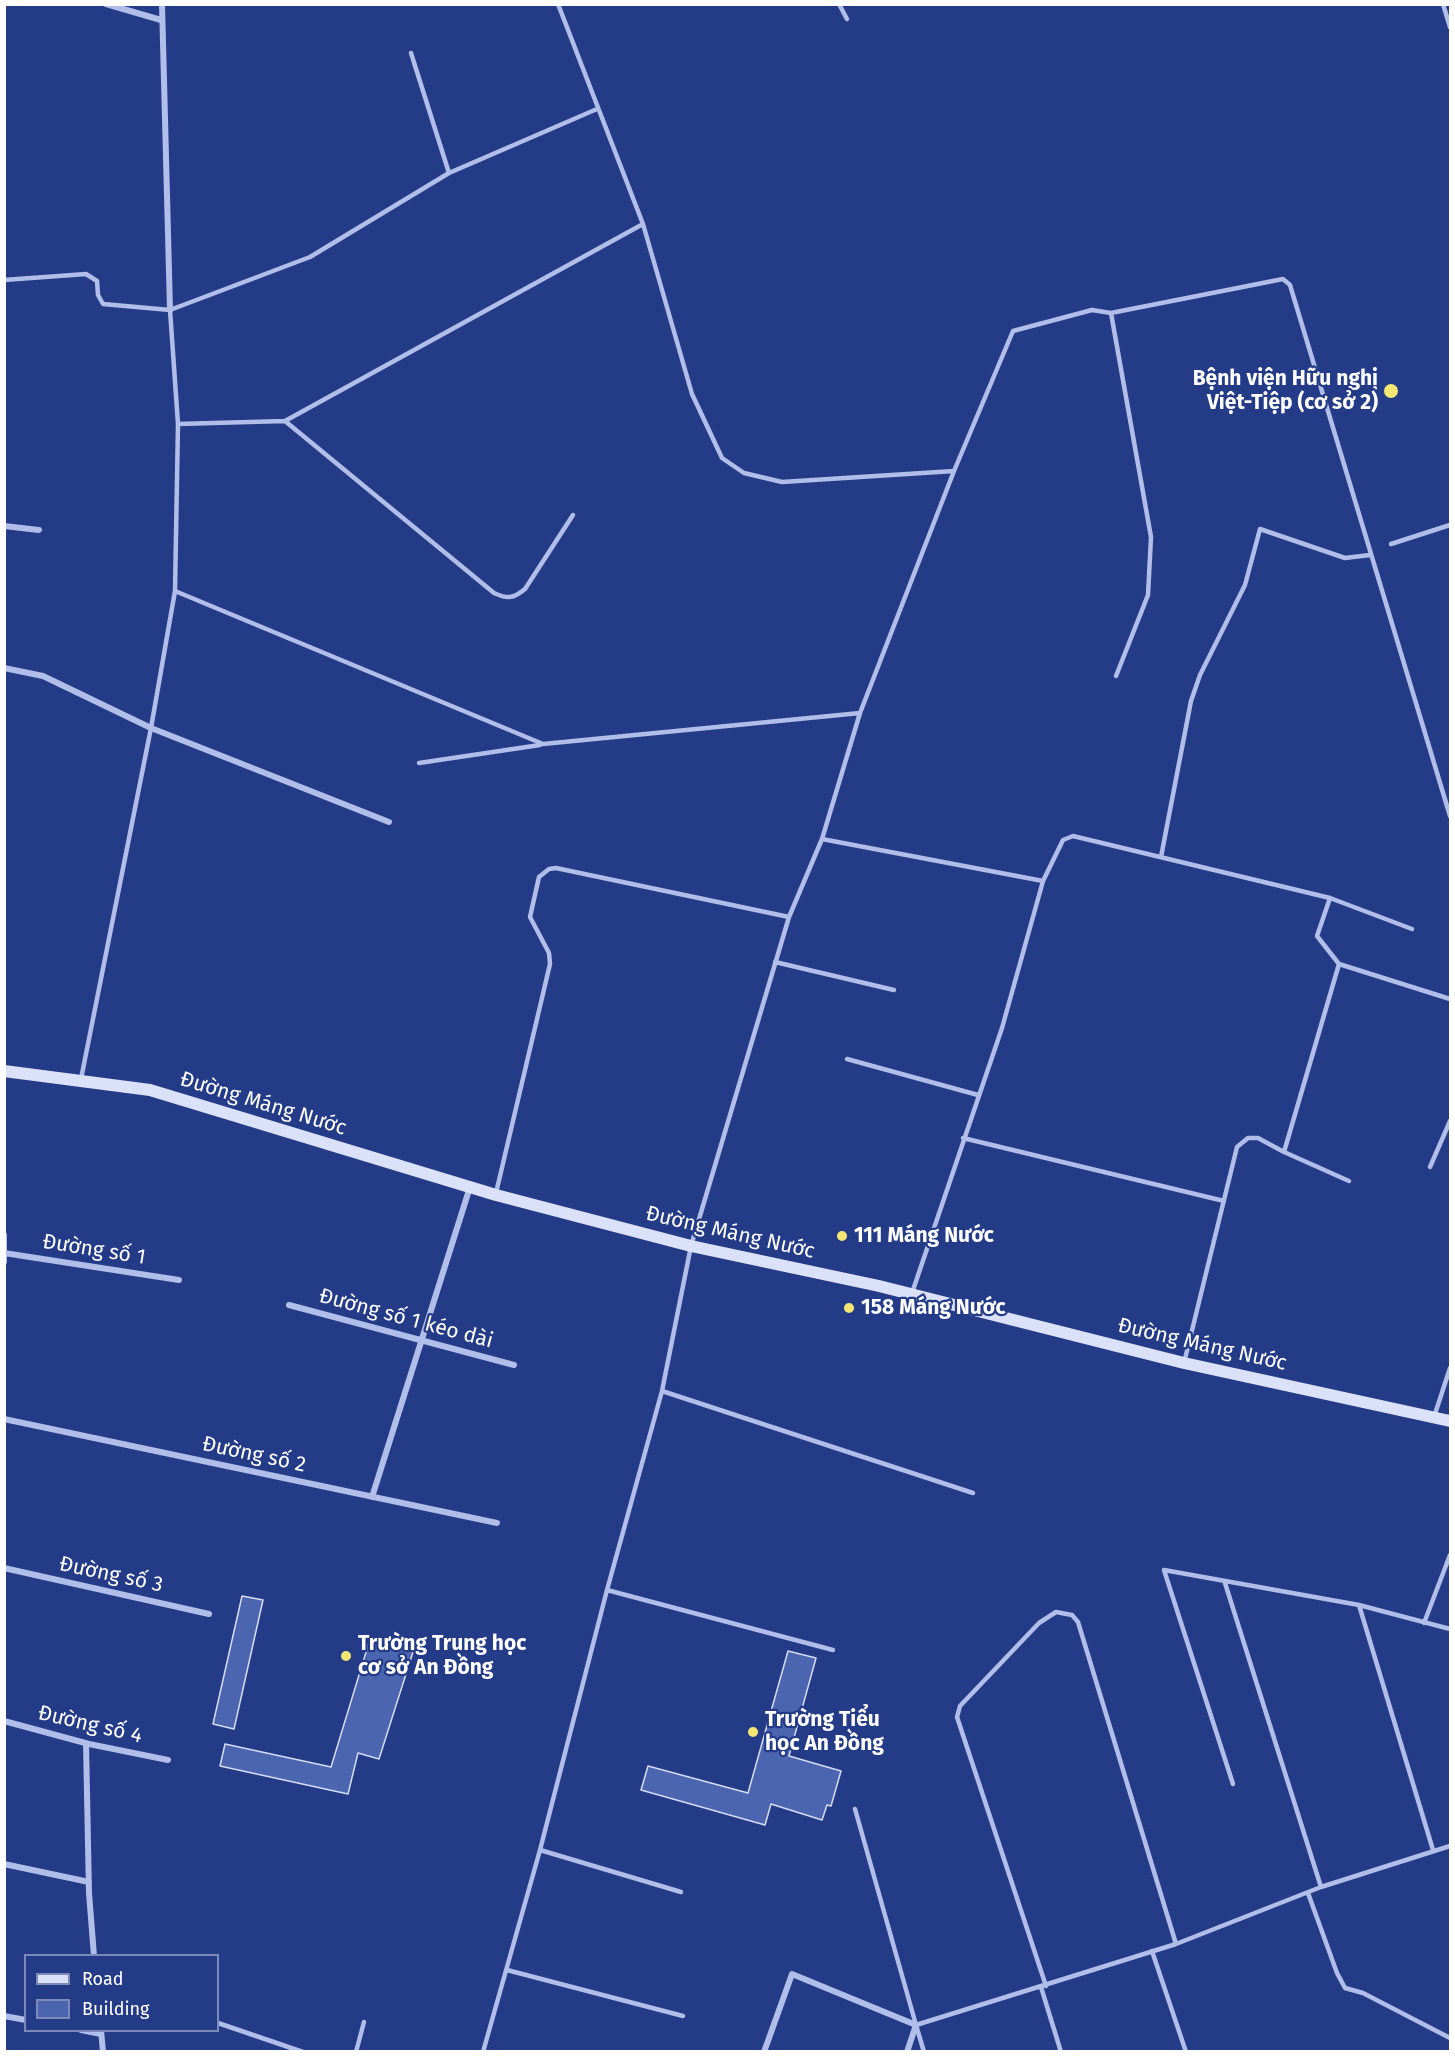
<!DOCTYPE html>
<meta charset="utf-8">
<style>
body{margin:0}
#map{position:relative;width:1455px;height:2056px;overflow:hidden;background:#243c88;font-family:"Fira Sans",sans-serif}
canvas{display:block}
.frame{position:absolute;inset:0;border:6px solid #fff;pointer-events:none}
.legend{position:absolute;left:24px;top:1954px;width:195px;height:78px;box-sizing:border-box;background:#243c88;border:2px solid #7c8ab8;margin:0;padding:8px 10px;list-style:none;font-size:18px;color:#fff}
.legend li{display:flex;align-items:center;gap:12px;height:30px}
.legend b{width:30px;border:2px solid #7c8ab8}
</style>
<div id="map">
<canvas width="1455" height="2056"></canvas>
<div class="frame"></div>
<ul class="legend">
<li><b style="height:8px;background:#dbe1f8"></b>Road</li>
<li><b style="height:16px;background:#4c65b0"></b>Building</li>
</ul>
</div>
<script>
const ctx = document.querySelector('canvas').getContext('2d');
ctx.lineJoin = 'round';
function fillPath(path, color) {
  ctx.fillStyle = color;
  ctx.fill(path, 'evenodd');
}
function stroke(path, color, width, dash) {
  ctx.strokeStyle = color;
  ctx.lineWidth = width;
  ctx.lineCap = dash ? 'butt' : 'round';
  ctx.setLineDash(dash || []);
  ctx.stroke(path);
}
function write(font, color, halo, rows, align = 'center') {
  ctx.font = font + ' "Fira Sans",sans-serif';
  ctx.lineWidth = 4.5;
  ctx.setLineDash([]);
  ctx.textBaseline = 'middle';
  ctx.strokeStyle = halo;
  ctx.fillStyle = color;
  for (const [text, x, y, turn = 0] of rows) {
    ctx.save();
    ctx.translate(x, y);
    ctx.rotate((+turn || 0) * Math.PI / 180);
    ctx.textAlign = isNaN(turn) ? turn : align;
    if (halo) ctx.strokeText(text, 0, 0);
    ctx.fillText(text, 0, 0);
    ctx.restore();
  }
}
const building = new Path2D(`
 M242,1596L263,1600L234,1729L213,1724Z
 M370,1639L413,1652L379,1759L358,1753L348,1794L220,1766L225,1744L331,1767Z
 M788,1651L816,1658L789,1756L841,1771L831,1806L827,1805L822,1820L771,1804L765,1825L641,1790L648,1766L748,1793Z`);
fillPath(building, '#4c65b0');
stroke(building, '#d4ddf7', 1.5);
stroke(new Path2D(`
 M558,4L643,224L692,394L722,458L744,473L782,482L954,471
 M839,4L847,19
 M1443,4L1450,27
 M411,53L449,173
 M4,280L86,274L97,281L98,295L103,304L170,310L310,257L449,173L597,109
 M1111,313L1151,537L1148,595L1116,676
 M285,421L494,593C507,599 513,599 525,589L573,515
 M178,424L285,421L643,224
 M1391,544L1450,525
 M175,591L543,744L860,713
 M419,763L540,745
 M822,839L1043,881L1002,1028L912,1293
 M1161,857L1191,701L1200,675L1245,585L1260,529L1345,558L1370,555
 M1043,881L1063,840L1073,836L1330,898L1412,929
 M1330,898L1317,936L1339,964L1450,999
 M775,962L894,990
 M847,1059L978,1095
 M81,1079L151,728L175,591L178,424L170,310
 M963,1138L1224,1201
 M1284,1152L1349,1181
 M1430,1167L1450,1121
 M496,1193L550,964L549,953L530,917L539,877L549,869L556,868L789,917
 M1184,1363L1237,1147L1248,1138H1258L1284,1152L1339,964
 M662,1391L973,1493
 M1434,1417L1450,1368
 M1225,1583L1321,1887
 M607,1590L833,1650
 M1359,1605L1433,1850
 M1424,1623L1450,1555
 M1233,1784L1164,1570L1359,1605L1450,1629
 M855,1809L916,2025
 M540,1850L681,1892
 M1308,1893L1337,1973L1345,1988L1363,1993L1450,2038
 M1152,1951L1186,2052
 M507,1970L683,2016
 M1046,1986L957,1717L960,1706L1039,1623L1056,1612L1072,1615L1078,1622L1176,1944
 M1041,1987L1061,2052
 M218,2023L303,2052
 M356,2052L364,2022
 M483,2052L540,1850L607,1590L662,1391L691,1246L789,917L822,839L860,713L954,471L1013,331L1092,310L1111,313L1283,279L1290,285L1450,816
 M924,2052L916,2025L1176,1944L1321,1887L1450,1846`), '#b0bee9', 4.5);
stroke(new Path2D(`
 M106,4L161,20
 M162,4L170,310
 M4,526L39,530
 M4,668L43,676L151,728L389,822
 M4,1235V1262
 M4,1253L179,1280
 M289,1305L514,1365
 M4,1419L497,1523
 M372,1497L470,1187
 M4,1568L209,1614
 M4,1721L89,1744L168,1760
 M86,1743L89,1893L94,1956
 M4,1864L89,1882
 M4,2016L26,2020
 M81,2030L101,2034
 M101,2030L103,2052
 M764,2052L792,1974L916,2025L907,2052`), '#b0bee9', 6);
stroke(new Path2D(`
 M4,1071L150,1090L496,1195L691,1246L879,1286L1184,1363L1450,1421`), '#dbe1f8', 12);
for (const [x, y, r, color] of [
 [1391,391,8,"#f4e873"],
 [842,1236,6,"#f4e873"],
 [849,1308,6,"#f4e873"],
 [346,1656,6,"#f4e873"],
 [753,1732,6,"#f4e873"]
]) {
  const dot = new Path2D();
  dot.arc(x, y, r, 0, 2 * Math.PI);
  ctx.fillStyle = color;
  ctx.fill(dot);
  stroke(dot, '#243c88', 2);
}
write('bold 21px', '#fff', '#243c88', [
 ["Bệnh viện Hữu nghị",1378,379,"right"],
 ["Việt-Tiệp (cơ sở 2)",1378,403,"right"],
 ["111 Máng Nước",854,1236],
 ["158 Máng Nước",861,1308],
 ["Trường Trung học",358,1644],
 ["cơ sở An Đồng",358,1668],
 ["Trường Tiểu",765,1720],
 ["học An Đồng",765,1744]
], 'left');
write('21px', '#fff', '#243c88', [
 ["Đường Máng Nước",263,1104,17],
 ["Đường Máng Nước",730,1233,13],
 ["Đường số 1",94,1250,9],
 ["Đường số 1 kéo dài",406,1319,15],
 ["Đường Máng Nước",1202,1345,13],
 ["Đường số 2",254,1455,12],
 ["Đường số 3",111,1575,12],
 ["Đường số 4",90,1725,13]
]);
</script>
